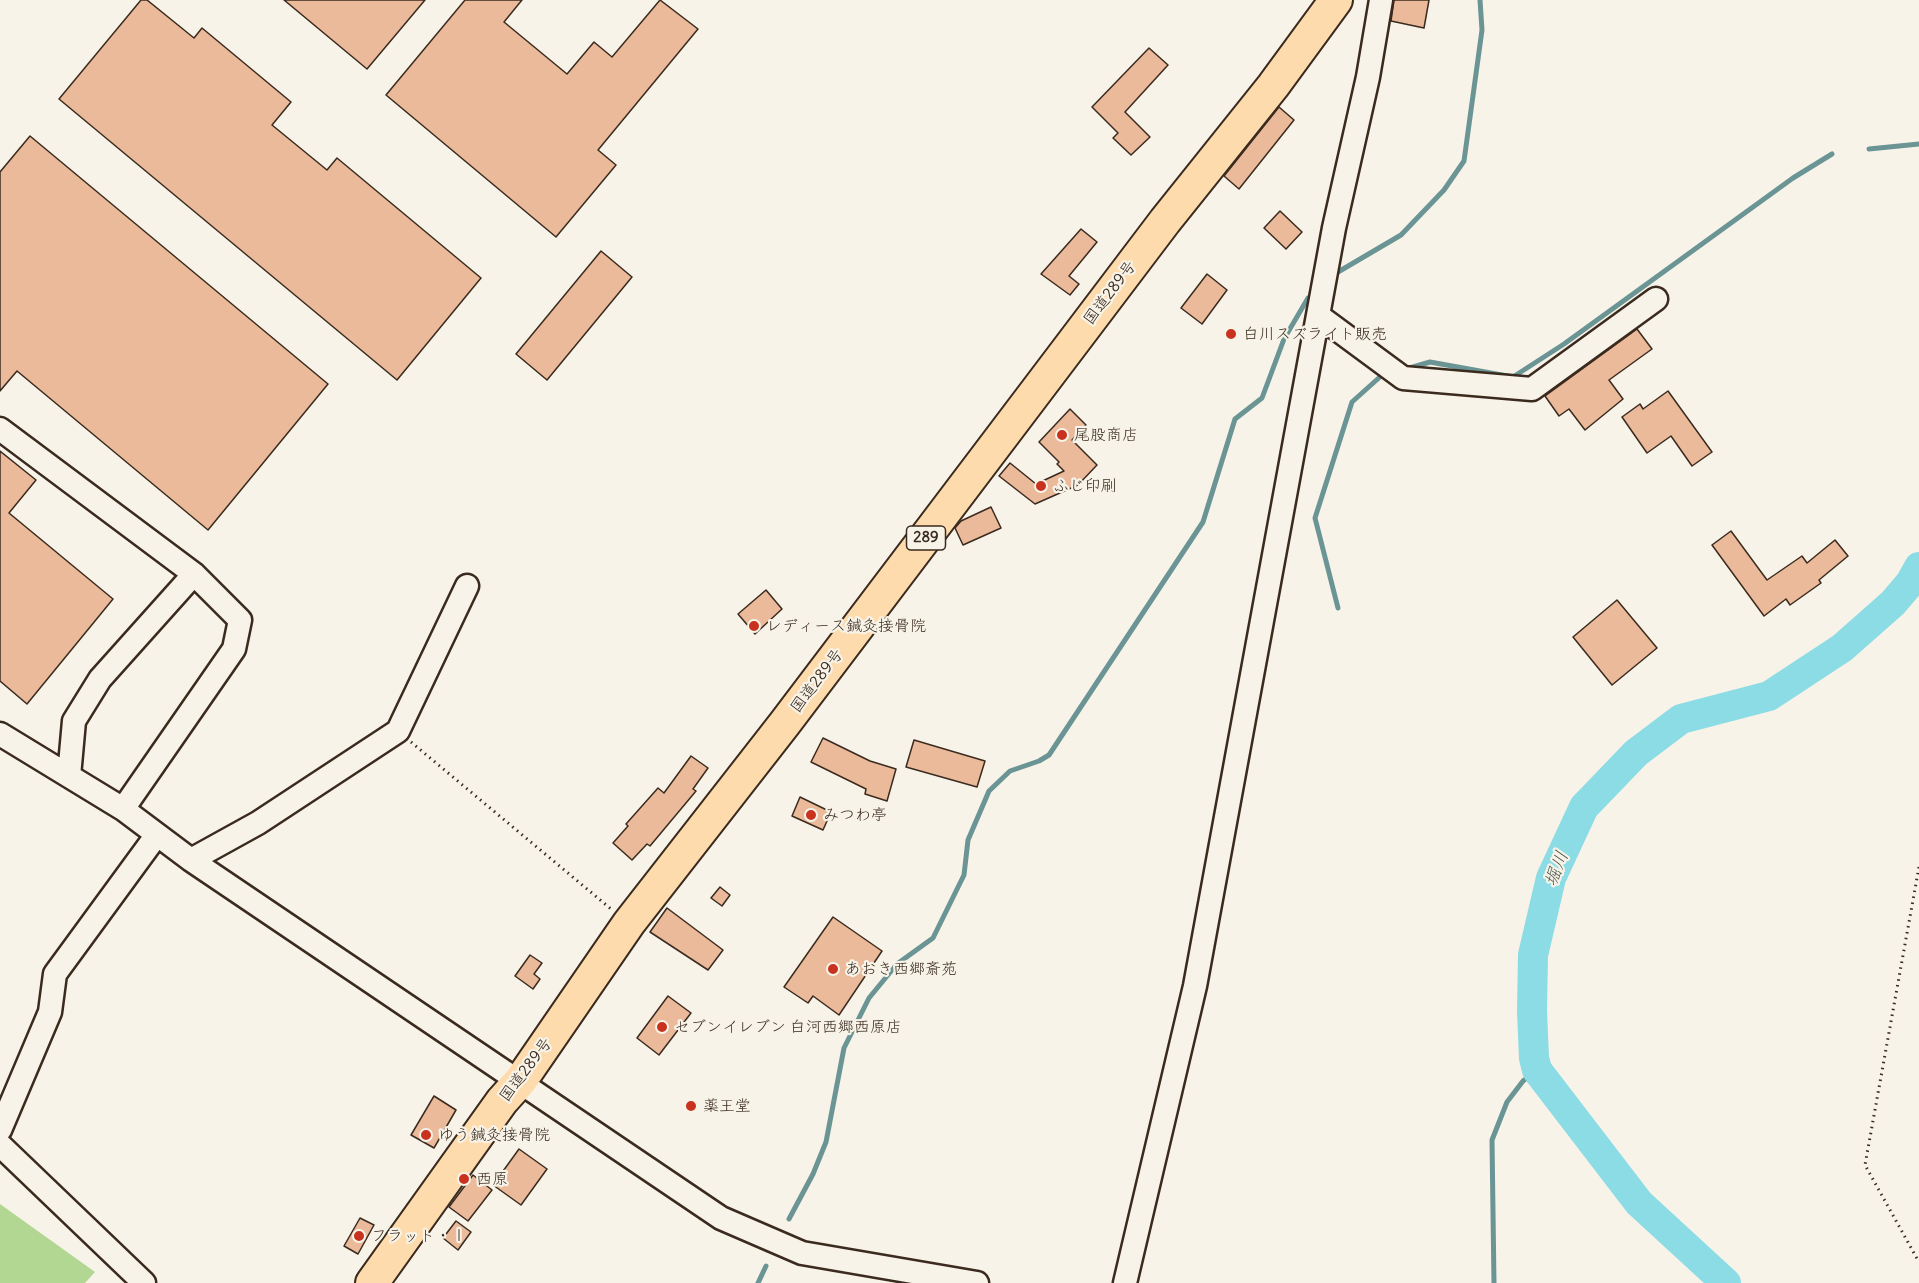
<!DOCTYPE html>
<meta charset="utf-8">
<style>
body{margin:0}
canvas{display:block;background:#f7f3e8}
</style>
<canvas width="1919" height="1283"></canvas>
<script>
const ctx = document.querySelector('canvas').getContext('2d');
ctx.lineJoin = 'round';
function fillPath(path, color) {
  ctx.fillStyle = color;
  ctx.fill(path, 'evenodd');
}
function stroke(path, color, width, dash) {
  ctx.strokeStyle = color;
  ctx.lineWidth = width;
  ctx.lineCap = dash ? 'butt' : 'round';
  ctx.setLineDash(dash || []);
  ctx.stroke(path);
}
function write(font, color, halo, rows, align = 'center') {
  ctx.font = font + ' Delius,"Klee One",sans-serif';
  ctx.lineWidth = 4.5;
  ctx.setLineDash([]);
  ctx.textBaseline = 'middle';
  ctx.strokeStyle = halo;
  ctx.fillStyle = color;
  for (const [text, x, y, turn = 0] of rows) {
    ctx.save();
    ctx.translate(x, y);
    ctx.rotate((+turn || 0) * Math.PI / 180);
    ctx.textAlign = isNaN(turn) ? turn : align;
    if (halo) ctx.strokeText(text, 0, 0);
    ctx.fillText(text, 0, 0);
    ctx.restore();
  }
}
fillPath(new Path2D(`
 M0,1204L95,1272L85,1283H0Z`), '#b1d793');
stroke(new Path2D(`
 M1869,149L1919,144
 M1338,272L1401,235L1444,190L1464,161L1482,30L1480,0
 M1406,369L1430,362L1513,377L1564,344L1793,178L1832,154
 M1338,608L1315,518L1352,402L1381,376
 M789,1219L813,1174L826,1142L844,1048L869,998L897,964L933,938L964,875L968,840L989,791L1010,771L1039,761L1049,755L1203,522L1235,419L1262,398L1284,339L1308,298
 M758,1283L766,1266
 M1494,1283L1492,1140L1507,1102L1523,1081L1537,1070`), '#6b9595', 5);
stroke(new Path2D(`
 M1726,1283L1639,1203L1537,1070L1534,1058L1532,1011L1533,955L1551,878L1584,807L1636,753L1681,719L1769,696L1842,648L1893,603L1910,583L1919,567`), '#8bdce5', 30);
const building = new Path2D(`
 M141,0H147L194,38L202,28L291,102L272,125L327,170L337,158L481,278L397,380L59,99Z
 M284,0H425L367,69Z
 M465,0H522L504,22L567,74L594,42L612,57L660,0L698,29L598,150L616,165L556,237L386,95Z
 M1394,0H1429L1424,28L1391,21Z
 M1149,48L1168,65L1125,112L1150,137L1131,155L1113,138L1118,133L1092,107Z
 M1279,107L1294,120L1239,189L1224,176Z
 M30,136L328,384L208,530L17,371L0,391V172Z
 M1280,211L1302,232L1286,249L1264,228Z
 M1081,229L1097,242L1069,276L1079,284L1070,295L1041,274Z
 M601,251L632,277L547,380L516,354Z
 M1207,274L1227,290L1202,324L1181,308Z
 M1637,329L1652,349L1609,380L1623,399L1585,430L1569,409L1559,416L1545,396Z
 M1668,391L1712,452L1692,466L1671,436L1647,453L1622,417L1640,404L1643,409Z
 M1070,409L1086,425L1072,440L1097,465L1078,485L1035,504L999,476L1010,463L1036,484L1064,471L1057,464L1059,462L1039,442Z
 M0,451L36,480L9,513L113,599L27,704L0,681Z
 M991,507L1001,528L963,545L955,528L961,521Z
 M1731,531L1767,580L1802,556L1807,563L1835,540L1848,556L1819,580L1821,583L1790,605L1786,599L1764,616L1712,545Z
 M766,590L782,609L755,634L738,614Z
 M1617,600L1657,648L1612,685L1573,637Z
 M823,738L870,761L896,769L887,801L865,794L866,789L811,762Z
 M914,740L985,761L977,787L906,767Z
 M691,756L708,768L693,789L696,791L650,846L647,844L632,860L613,843L628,826L626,824L658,788L664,793Z
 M800,797L831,812L823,830L792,816Z
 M720,887L730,895L722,906L711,898Z
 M667,908L723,950L708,970L650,932Z
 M833,917L882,951L839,1015L813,996L808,1003L784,987Z
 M530,955L542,963L534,974L540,979L533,989L515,976Z
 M668,996L691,1013L659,1055L637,1038Z
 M434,1096L456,1110L434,1148L411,1135Z
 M519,1149L547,1169L521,1205L493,1185Z
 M473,1175L492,1190L468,1221L449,1207Z
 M360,1218L374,1225L358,1254L344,1246Z
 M456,1221L471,1232L458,1250L443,1238Z`);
fillPath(building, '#eaba9b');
stroke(building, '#3b2a1e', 1.5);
const minor = new Path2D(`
 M1319,316L1403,378L1532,389L1656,299
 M0,429L194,574L240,620L234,649L123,809
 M0,734L123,809L191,860L721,1218L802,1253L977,1283
 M69,776L74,721L100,679L194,574
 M191,860L258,823L398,731L467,586
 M0,1130L50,1012L55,974L156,836
 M0,1145L144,1283
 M1125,1283L1195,986L1334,228L1368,77L1381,0`);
const highway = new Path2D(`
 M372,1283L502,1101L521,1080L629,923L785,723L1165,221L1273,86L1336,0`);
stroke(minor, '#3b2a1e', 27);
stroke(highway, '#3b2a1e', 36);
stroke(new Path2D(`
 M411,742L611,909
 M1919,867L1865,1165L1919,1262`), '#3b2a1e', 3, [1.5, 4.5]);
stroke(minor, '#f7f3e8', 22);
stroke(highway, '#fedbac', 32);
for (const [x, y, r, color] of [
 [1231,334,6,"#c8321e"],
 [1062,435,6,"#c8321e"],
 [1041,486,6,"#c8321e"],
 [754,626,6,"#c8321e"],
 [811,815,6,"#c8321e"],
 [833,969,6,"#c8321e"],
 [662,1027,6,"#c8321e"],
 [691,1106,6,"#c8321e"],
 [426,1135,6,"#c8321e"],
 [464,1179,6,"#c8321e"],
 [359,1236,6,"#c8321e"]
]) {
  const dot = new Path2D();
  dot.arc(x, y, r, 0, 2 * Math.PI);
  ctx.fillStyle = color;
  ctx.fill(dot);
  stroke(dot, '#f7f3e8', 2);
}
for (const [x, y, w] of [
 [926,538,39]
]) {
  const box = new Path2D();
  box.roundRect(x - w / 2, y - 12, w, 24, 4.5);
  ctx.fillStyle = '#f7f3e8';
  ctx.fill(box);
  stroke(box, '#3b2a1e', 1.5);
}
write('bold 15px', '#3b2a1e', null, [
 ["289",926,538]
]);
write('16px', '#3b2a1e', '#f7f3e8', [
 ["国道289号",1110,293,-53],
 ["国道289号",817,681,-53],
 ["国道289号",526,1070,-53]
]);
write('16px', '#3b2a1e', '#f7f3e8', [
 ["白川スズライト販売",1243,334],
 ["尾股商店",1074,435],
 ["ふじ印刷",1053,486],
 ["レディース鍼灸接骨院",766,626],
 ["みつわ亭",823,815],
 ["あおき西郷斎苑",845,969],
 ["セブンイレブン 白河西郷西原店",674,1027],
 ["薬王堂",703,1106],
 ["ゆう鍼灸接骨院",438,1135],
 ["西原",476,1179],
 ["フラット・Ⅰ",371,1236]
], 'left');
write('italic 18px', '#4f5650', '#f7f3e8', [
 ["堀川",1557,869,-69]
]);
</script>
